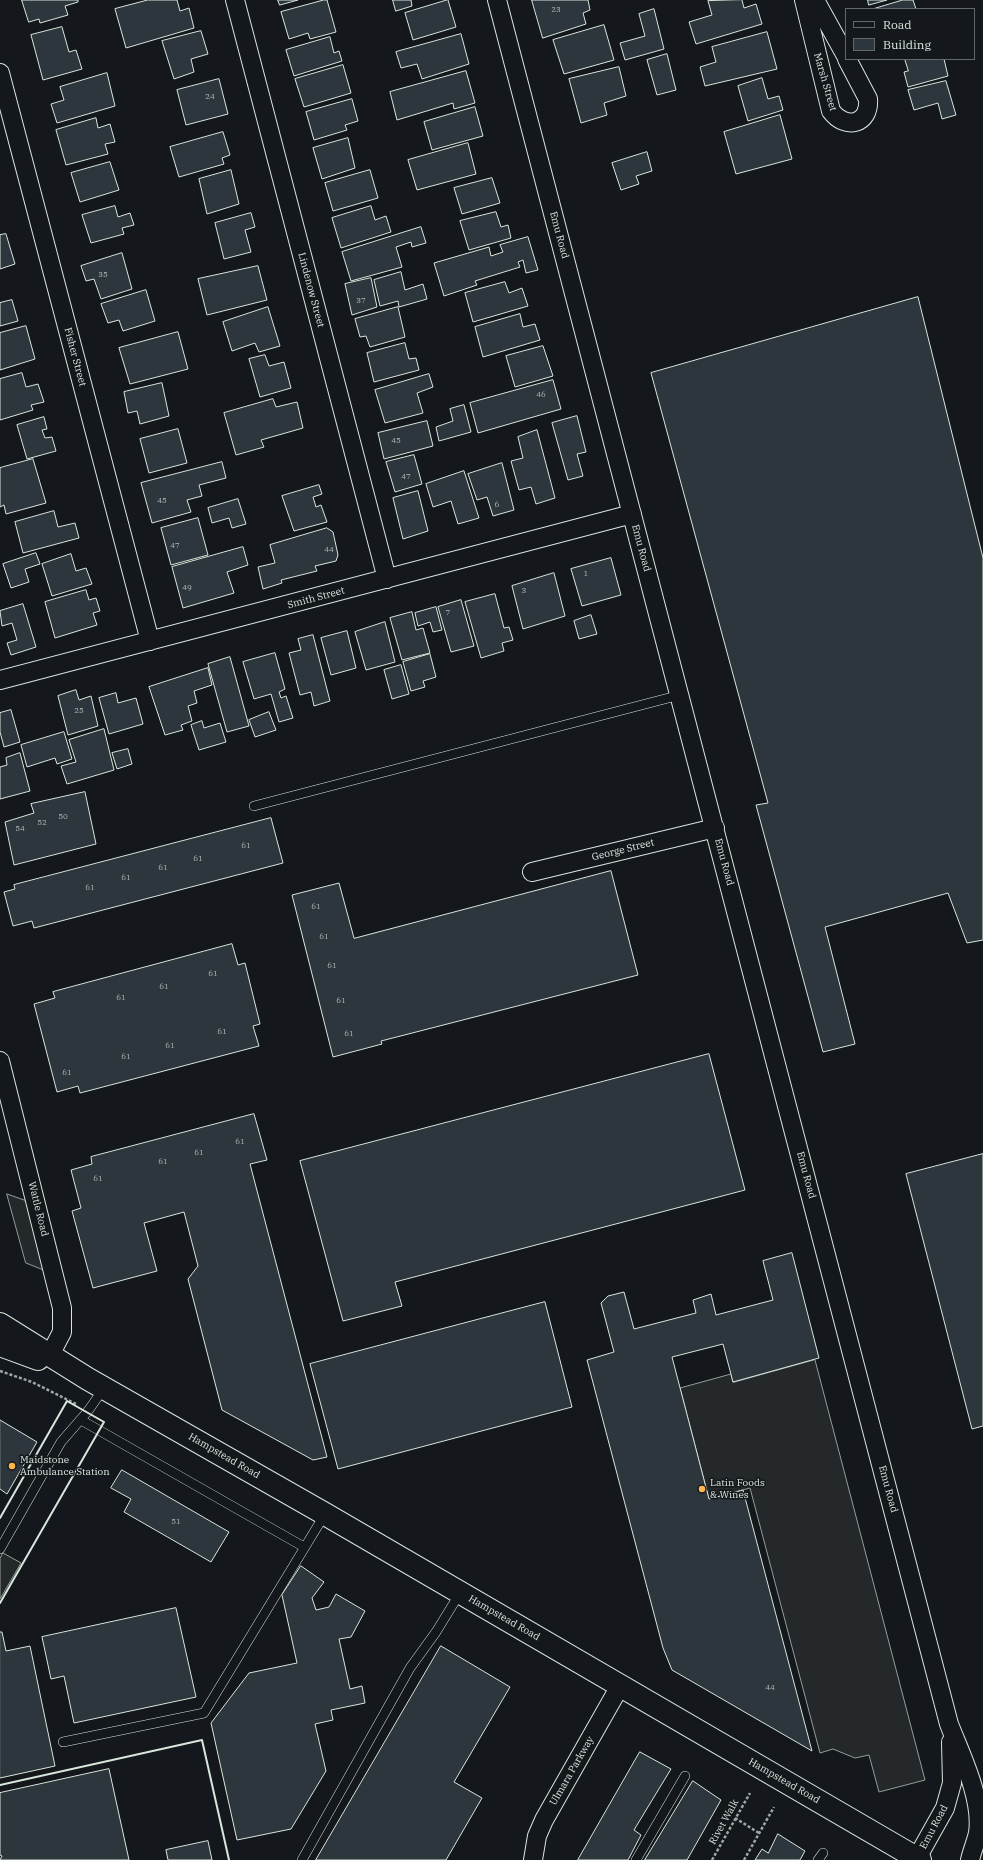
<!DOCTYPE html>
<style>
body{margin:0}
#map{position:relative;width:983px;height:1860px;overflow:hidden;background:#14181c;font-family:"IBM Plex Serif",serif}
canvas{display:block}
.legend{position:absolute;left:845px;top:8px;width:130px;height:52px;box-sizing:border-box;background:#14181c;border:1px solid #626a69;margin:0;padding:5px 7px;list-style:none;font-size:12px;color:#d8e6dc}
.legend li{display:flex;align-items:center;gap:8px;height:20px}
.legend b{width:20px;border:1px solid #626a69}
</style>
<div id="map">
<canvas width="983" height="1860"></canvas>
<ul class="legend">
<li><b style="height:5px;background:#14181c"></b>Road</li>
<li><b style="height:11px;background:#2c363c"></b>Building</li>
</ul>
</div>
<script>
const ctx = document.querySelector('canvas').getContext('2d');
ctx.lineJoin = 'round';
function fillPath(path, color) {
  ctx.fillStyle = color;
  ctx.fill(path, 'evenodd');
}
function stroke(path, color, width, dash) {
  ctx.strokeStyle = color;
  ctx.lineWidth = width;
  ctx.lineCap = dash ? 'butt' : 'round';
  ctx.setLineDash(dash || []);
  ctx.stroke(path);
}
function write(font, color, halo, rows, align = 'center') {
  ctx.font = font + ' "IBM Plex Serif",serif';
  ctx.lineWidth = 3;
  ctx.setLineDash([]);
  ctx.textBaseline = 'middle';
  ctx.strokeStyle = halo;
  ctx.fillStyle = color;
  for (const [text, x, y, turn = 0] of rows) {
    ctx.save();
    ctx.translate(x, y);
    ctx.rotate((+turn || 0) * Math.PI / 180);
    ctx.textAlign = isNaN(turn) ? turn : align;
    if (halo) ctx.strokeText(text, 0, 0);
    ctx.fillText(text, 0, 0);
    ctx.restore();
  }
}
const parking = new Path2D(`
 M7,1194L27,1201L46,1271L26,1263Z
 M815,1360L925,1780L879,1792L869,1755L855,1758L833,1749L820,1753L750,1488L709,1499L680,1388L731,1374L733,1382Z
 M3,1553L21,1563L0,1599V1559Z`);
fillPath(parking, '#24282b');
stroke(parking, '#939e99', 1);
const building = new Path2D(`
 M22,0H78V2L65,6L68,15L40,23L39,19L29,22Z
 M148,0H177L180,11L189,8L194,28L126,48L115,9Z
 M278,0H298L280,5Z
 M324,0H327L336,32L310,39L308,33L289,39L281,12Z
 M393,0H411L412,6L396,11Z
 M448,0L456,27L413,40L405,13Z
 M532,0H588L590,10L583,13L586,24L543,38Z
 M742,0L744,8L756,4L762,24L696,44L689,22L712,15L708,1Z
 M868,0H887L869,5Z
 M903,0H913L916,9H873Z
 M654,9L664,49L625,60L620,43L645,36L639,14Z
 M604,25L614,60L564,74L553,40Z
 M62,27L69,52L76,50L82,69L43,80L31,35Z
 M201,31L208,54L191,59L194,72L174,79L162,41Z
 M767,32L777,69L705,86L700,67L716,62L712,47Z
 M461,34L469,64L422,79L417,64L401,68L396,52Z
 M330,37L334,53L339,51L342,61L294,76L286,50Z
 M667,54L676,90L657,95L647,60Z
 M905,59H944L948,76L908,87L904,72L908,71Z
 M343,65L351,93L304,107L295,79Z
 M619,67L626,96L604,103L607,115L581,123L569,79Z
 M466,71L475,103L454,109L453,103L397,120L390,92Z
 M107,73L115,106L57,123L51,104L64,100L60,87Z
 M762,78L768,99L779,96L783,110L748,121L738,86Z
 M219,79L228,114L186,125L177,90Z
 M946,81L956,115L942,119L938,103L914,110L908,90Z
 M352,99L358,121L345,125L347,130L314,140L306,112Z
 M475,107L483,136L432,150L424,122Z
 M780,115L792,159L736,174L724,132Z
 M96,118L98,128L110,124L115,142L105,144L108,154L66,165L56,130Z
 M223,132L230,155L222,158L224,164L179,177L170,147Z
 M348,138L355,168L322,179L313,148Z
 M468,143L476,174L417,190L408,160Z
 M647,152L652,171L636,176L639,184L621,190L612,163Z
 M110,162L119,190L80,202L71,173Z
 M231,170L239,204L207,214L199,179Z
 M370,170L378,198L333,211L325,183Z
 M492,178L500,203L462,214L454,188Z
 M115,206L118,217L130,213L134,225L122,228L124,234L91,243L82,215Z
 M371,206L375,220L386,216L391,232L341,248L332,218Z
 M496,212L501,227L508,225L511,238L469,250L460,221Z
 M251,213L255,227L245,230L251,252L224,259L215,223Z
 M421,227L426,243L412,247L411,242L396,247L402,267L351,281L342,252Z
 M6,234L15,264L0,269V235Z
 M528,237L538,270L526,273L523,260L518,262L520,267L475,281L477,285L444,296L434,263L489,247L491,256L503,252L500,245Z
 M122,253L132,289L101,299L94,279L86,281L81,266Z
 M258,266L267,300L207,315L198,279Z
 M401,272L405,290L423,284L427,299L399,307L398,301L380,306L374,280Z
 M371,278L377,307L352,315L345,284Z
 M505,282L509,293L522,288L528,306L473,322L465,293Z
 M146,290L155,321L123,331L119,320L108,323L101,304Z
 M918,297L983,558V940L967,943L948,893L825,927L855,1044L823,1052L756,805L768,803L651,373Z
 M12,300L18,321L0,326V303Z
 M268,307L280,346L259,352L255,343L232,351L223,322Z
 M398,307L405,337L370,347L366,336L360,337L355,319Z
 M520,314L523,327L535,324L540,340L483,357L475,327Z
 M26,326L35,359L0,370V333Z
 M178,332L188,369L130,384L119,348Z
 M405,343L409,359L416,358L419,370L374,382L367,353Z
 M543,346L553,376L515,387L506,356Z
 M265,355L269,366L284,362L291,388L260,397L249,359Z
 M22,373L26,387L38,384L44,402L31,405L33,410L0,420V379Z
 M429,374L433,387L417,393L423,413L385,423L375,390Z
 M553,380L561,409L478,433L470,403Z
 M162,383L169,416L140,424L137,411L128,413L124,392Z
 M273,399L276,407L297,402L303,428L261,440L264,447L236,455L224,413Z
 M464,405L471,432L439,441L436,427L453,421L450,409Z
 M577,416L586,452L577,454L583,476L568,480L552,423Z
 M44,417L47,429L42,430L45,438L52,437L56,451L27,459L17,425Z
 M427,421L433,446L384,459L378,433Z
 M178,429L187,463L149,473L140,439Z
 M537,430L555,498L536,504L531,487L519,490L511,461L523,458L518,437Z
 M414,455L422,484L395,492L386,462Z
 M33,459L46,503L6,514L4,505L0,507V468Z
 M222,462L226,478L199,485L202,496L187,500L191,512L152,523L141,483Z
 M502,463L514,510L493,516L487,497L477,500L468,474Z
 M464,471L479,518L458,524L451,501L433,507L426,484Z
 M319,485L322,494L313,497L316,507L321,505L327,522L294,531L282,496Z
 M418,491L428,531L403,539L393,498Z
 M238,499L246,524L232,528L229,518L212,523L208,508Z
 M54,511L58,527L75,523L79,538L23,553L15,522Z
 M198,518L208,555L171,565L161,528Z
 M327,528L333,532L338,555L336,561L315,566L317,571L281,580L282,583L263,589L258,567L275,563L270,545Z
 M243,547L248,565L227,572L234,593L183,608L172,567Z
 M36,553L40,564L25,569L29,582L11,588L3,564Z
 M71,554L76,571L86,568L92,584L52,596L42,564Z
 M611,558L621,595L582,606L571,569Z
 M554,573L565,616L523,629L512,586Z
 M86,590L89,600L96,598L100,611L93,613L97,625L55,638L45,602Z
 M495,594L504,628L509,627L513,640L502,643L504,651L481,658L465,602Z
 M461,600L474,646L451,652L438,607Z
 M23,604L36,647L11,655L7,643L17,640L12,623L2,626L0,611Z
 M436,607L442,630L433,632L430,622L418,626L415,613Z
 M412,612L416,630L423,628L430,653L402,660L390,618Z
 M591,615L597,634L579,639L574,621Z
 M385,622L395,662L366,670L355,632Z
 M347,631L356,668L331,675L321,638Z
 M313,635L330,701L314,706L311,692L300,695L289,653L301,650L298,639Z
 M275,653L285,689L279,692L281,698L286,696L293,718L279,722L271,694L254,699L243,662Z
 M430,654L436,677L423,681L425,687L411,691L403,662Z
 M230,657L249,726L227,732L208,664Z
 M401,665L409,694L392,699L384,670Z
 M208,668L212,685L194,691L197,703L188,706L192,721L181,725L183,730L165,735L149,687Z
 M76,690L79,700L91,696L98,726L68,735L58,696Z
 M116,693L118,703L136,698L143,724L109,734L99,698Z
 M11,710L20,742L4,747L0,732V713Z
 M269,712L276,730L255,737L249,720Z
 M202,721L204,728L220,723L226,742L199,750L191,725Z
 M104,729L114,770L67,784L61,766L76,762L69,740Z
 M64,732L72,759L57,764L55,758L27,767L21,745Z
 M128,749L132,764L117,769L112,753Z
 M20,753L30,791L0,799V767L7,765L6,758Z
 M85,792L96,844L14,865L5,822L34,813L31,804Z
 M271,818L283,863L34,928L32,921L13,926L4,892L15,889L14,885Z
 M611,871L638,975L381,1041L382,1044L333,1057L292,895L339,883L354,938Z
 M232,944L238,965L245,963L260,1024L253,1026L259,1046L80,1093L78,1086L57,1092L34,1004L55,998L53,992Z
 M709,1054L745,1190L395,1282L402,1306L343,1321L300,1161Z
 M254,1114L267,1160L250,1164L327,1457L313,1460L222,1410L188,1279L198,1266L184,1212L144,1223L157,1271L93,1288L72,1211L81,1208L71,1170L92,1164L91,1157Z
 M983,1154V1426L972,1429L906,1174Z
 M792,1253L819,1358L733,1382L723,1344L672,1357L709,1499L743,1490L812,1751L672,1670L663,1648L587,1360L614,1352L601,1303L608,1296L624,1292L634,1329L696,1313L693,1300L711,1294L716,1315L773,1300L763,1261Z
 M545,1302L572,1407L338,1469L310,1364Z
 M0,1420L37,1442L7,1494L0,1489Z
 M122,1470L229,1532L211,1562L124,1512L131,1499L111,1488Z
 M301,1566L324,1582L312,1598L316,1610L329,1607L336,1594L365,1611L351,1637L339,1639L350,1689L362,1686L365,1703L331,1710L333,1720L315,1724L326,1771L291,1829L237,1840L211,1723L249,1673L297,1663L282,1595Z
 M176,1608L196,1697L74,1723L64,1676L51,1679L42,1637Z
 M0,1632H2L6,1651L30,1646L55,1766L0,1778Z
 M441,1646L510,1687L454,1782L482,1798L446,1860H316Z
 M640,1752L671,1769L634,1830L641,1835L628,1860H578Z
 M109,1769L129,1860H0L2,1856L0,1855V1793Z
 M693,1781L721,1800L687,1860H645Z
 M778,1834L805,1851L800,1860H755L762,1849L768,1853Z
 M208,1841L212,1860H168L166,1850Z`);
fillPath(building, '#2c363c');
stroke(building, '#d8e6dc', 1);
const lane = new Path2D(`
 M254,806L680,695
 M81,1420L304,1547
 M0,1549L61,1442L88,1411L104,1388
 M63,1742L204,1713L325,1514
 M302,1860L410,1668L436,1632L460,1593
 M636,1860L685,1776
 M818,1860L823,1853`);
const street = new Path2D(`
 M235,0L387,579
 M497,0L949,1724C961,1755 983,1799 978,1833C976,1842 972,1851 970,1860
 M804,0L831,111C845,130 870,125 868,99L847,59
 M815,0L846,56
 M0,73L150,641
 M0,680L632,514
 M532,872L715,828
 M0,1061L62,1308V1332L50,1355
 M917,1858L945,1808L952,1783L951,1742
 M533,1860L537,1836L544,1820L620,1686`);
const primary = new Path2D(`
 M0,1324L88,1379L325,1514L920,1860
 M0,1345L38,1359`);
stroke(lane, '#d8e6dc', 10);
stroke(street, '#d8e6dc', 20);
stroke(primary, '#d8e6dc', 24);
stroke(new Path2D(`
 M0,1371L32,1382L76,1404
 M735,1818L759,1833
 M712,1860L750,1793
 M744,1860L774,1807`), '#9da8a2', 2.5, [3, 2]);
stroke(lane, '#14181c', 9);
stroke(street, '#14181c', 18);
stroke(primary, '#14181c', 22);
stroke(new Path2D(`
 M0,1518L67,1401L104,1422L0,1603
 M0,1785L202,1740L229,1860`), '#d8e6dc', 2);
for (const [x, y, r, color] of [
 [12,1466,4,"#ffb74d"],
 [702,1489,4,"#ffb74d"]
]) {
  const dot = new Path2D();
  dot.arc(x, y, r, 0, 2 * Math.PI);
  ctx.fillStyle = color;
  ctx.fill(dot);
  stroke(dot, '#14181c', 1.5);
}
write('8px', '#adbab4', null, [
 ["23",556,10],
 ["24",210,97],
 ["35",103,275],
 ["37",361,301],
 ["46",541,395],
 ["45",396,441],
 ["47",406,477],
 ["45",162,501],
 ["6",497,505],
 ["47",175,546],
 ["44",329,550],
 ["1",586,574],
 ["49",187,588],
 ["3",524,591],
 ["7",448,613],
 ["25",79,711],
 ["50",63,817],
 ["52",42,823],
 ["54",20,829],
 ["61",246,846],
 ["61",198,859],
 ["61",163,868],
 ["61",126,878],
 ["61",90,888],
 ["61",316,907],
 ["61",324,937],
 ["61",332,966],
 ["61",213,974],
 ["61",164,987],
 ["61",121,998],
 ["61",341,1001],
 ["61",222,1032],
 ["61",349,1034],
 ["61",170,1046],
 ["61",126,1057],
 ["61",67,1073],
 ["61",240,1142],
 ["61",199,1153],
 ["61",163,1162],
 ["61",98,1179],
 ["51",176,1522],
 ["44",770,1688]
]);
write('10px', '#d8e6dc', '#14181c', [
 ["Marsh Street",825,82,74],
 ["Emu Road",559,235,75],
 ["Lindenow Street",311,290,75],
 ["Fisher Street",75,357,75],
 ["Emu Road",641,548,75],
 ["Smith Street",316,598,-15],
 ["George Street",623,850,-14],
 ["Emu Road",724,862,75],
 ["Emu Road",806,1175,75],
 ["Wattle Road",38,1209,76],
 ["Hampstead Road",224,1456,30],
 ["Emu Road",888,1489,75],
 ["Hampstead Road",504,1618,30],
 ["Ulmara Parkway",572,1771,-60],
 ["Hampstead Road",784,1781,30],
 ["Rivet Walk",724,1822,-61],
 ["Emu Road",934,1827,-62]
]);
write('10px', '#d8e6dc', '#14181c', [
 ["Maidstone",20,1460],
 ["Ambulance Station",20,1472],
 ["Latin Foods",710,1483],
 ["& Wines",710,1495]
], 'left');
</script>
